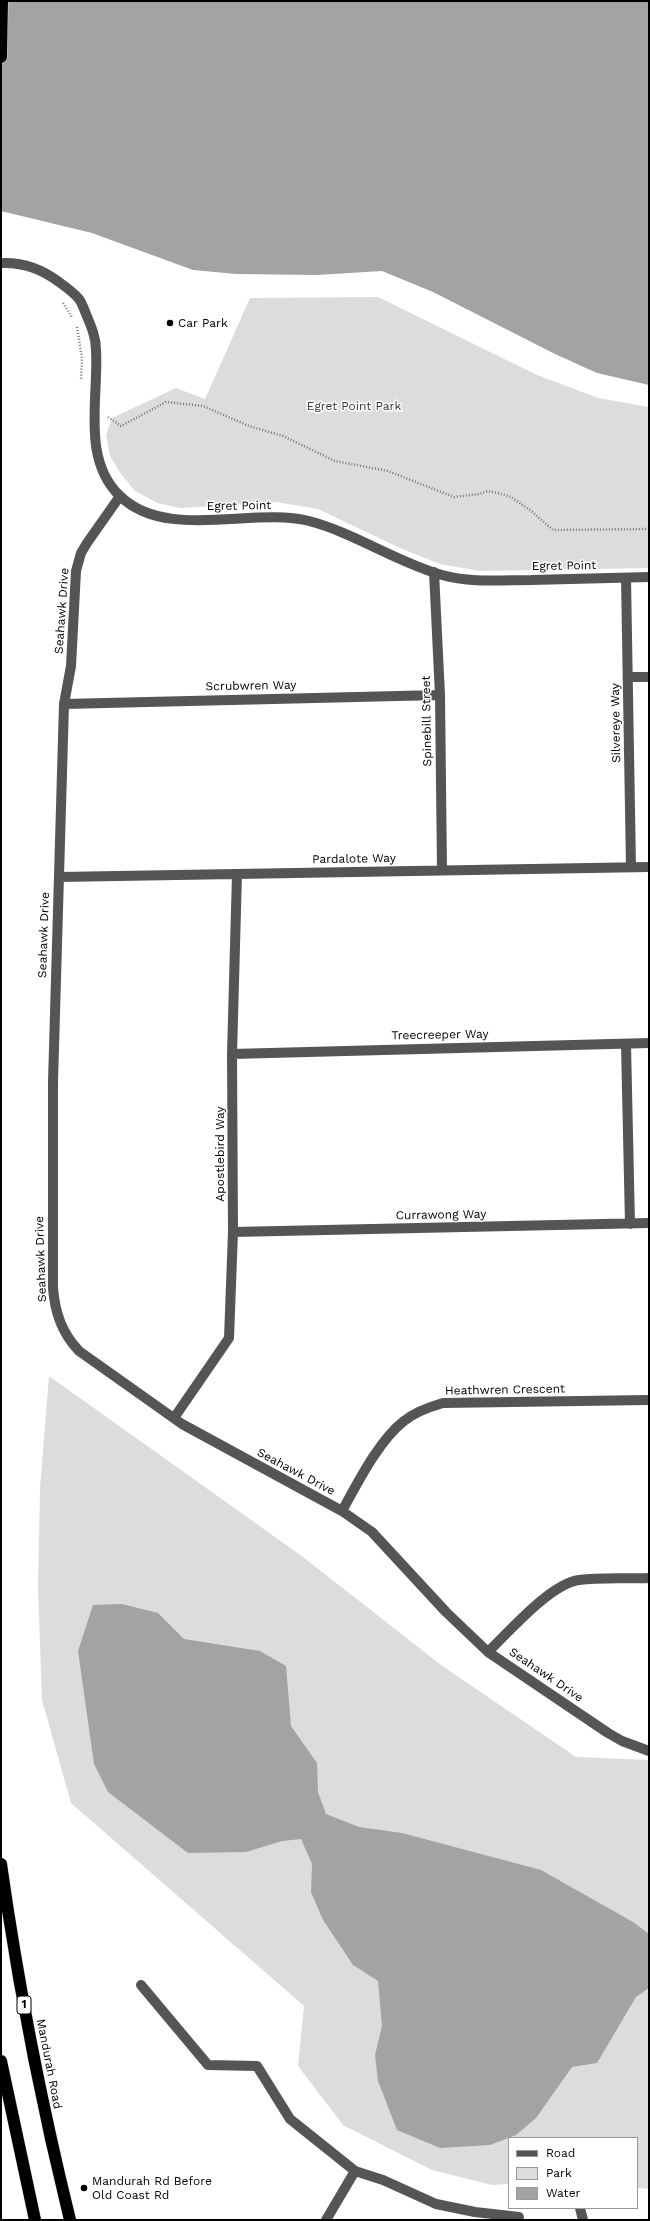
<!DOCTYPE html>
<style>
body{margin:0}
#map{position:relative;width:650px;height:2221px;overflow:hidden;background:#fff;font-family:"Work Sans",sans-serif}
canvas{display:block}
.frame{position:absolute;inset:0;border:2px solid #000;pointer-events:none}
.legend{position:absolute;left:508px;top:2137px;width:130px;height:72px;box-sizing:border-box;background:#fff;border:1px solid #999;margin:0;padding:5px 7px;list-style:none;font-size:12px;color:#000}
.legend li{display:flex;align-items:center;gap:8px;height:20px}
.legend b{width:20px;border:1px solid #999}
</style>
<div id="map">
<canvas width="650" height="2221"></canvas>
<div class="frame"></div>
<ul class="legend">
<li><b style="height:5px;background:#555"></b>Road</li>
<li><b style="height:11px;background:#dcdcdc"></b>Park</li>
<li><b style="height:11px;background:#a3a3a3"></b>Water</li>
</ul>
</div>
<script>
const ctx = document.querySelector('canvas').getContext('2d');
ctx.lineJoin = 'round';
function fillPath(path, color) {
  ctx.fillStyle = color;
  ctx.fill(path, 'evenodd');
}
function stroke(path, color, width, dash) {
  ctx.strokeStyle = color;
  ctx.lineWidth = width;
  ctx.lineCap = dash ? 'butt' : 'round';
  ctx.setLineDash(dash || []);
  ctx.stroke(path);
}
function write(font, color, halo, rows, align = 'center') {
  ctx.font = font + ' "Work Sans",sans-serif';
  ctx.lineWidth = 3;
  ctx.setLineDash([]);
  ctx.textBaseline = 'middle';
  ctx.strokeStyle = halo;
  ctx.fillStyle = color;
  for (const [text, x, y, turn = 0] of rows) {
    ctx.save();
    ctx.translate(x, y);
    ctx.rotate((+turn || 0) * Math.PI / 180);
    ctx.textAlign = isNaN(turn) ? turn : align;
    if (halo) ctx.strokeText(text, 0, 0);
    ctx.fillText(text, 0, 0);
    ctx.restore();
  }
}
fillPath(new Path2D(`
 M378,297L537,375L598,398L649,407V568L480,571L440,564L400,548L318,509L276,502L180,508L157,503L135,491L121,474L110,456L106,435L112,418L176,388L205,399L250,298Z
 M49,1376L303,1557L441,1665L576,1757L649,1760V2189L637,2188V2138H509V2184L492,2185L432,2170L343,2125L298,2066L304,2006L71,1803L42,1700L38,1587L40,1488Z`), '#dcdcdc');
fillPath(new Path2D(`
 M1,1H649V385L597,373L555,354L433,292L382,271L317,275L236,274L193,270L92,233L1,211Z
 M122,1604L158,1613L184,1639L260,1651L286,1666L291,1726L317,1763L318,1792L326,1814L359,1827L402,1833L541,1870L633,1922L649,1934V1988L636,1997L597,2063L572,2067L536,2118L516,2135L490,2145L440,2148L397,2130L378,2081L375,2055L382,2026L378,1981L353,1965L323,1920L311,1892L312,1864L301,1839L282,1841L246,1852L188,1853L108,1792L94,1764L78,1651L93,1605Z`), '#a3a3a3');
const highway = new Path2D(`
 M1,57L2,1
 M1,1864C18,1984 41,2102 70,2220
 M1,2061L35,2220`);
stroke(highway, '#dbdbdb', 13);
stroke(new Path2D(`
 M63,303L72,317
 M77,327L82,358L81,380
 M108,417L121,426L166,402L203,406L249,426L283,436L335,461L388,471L454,497L479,494L488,491L498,493L511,497L530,510L553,530L649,529`), '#777', 2.5, [1, 2]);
stroke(new Path2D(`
 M1,263C23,262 42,269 59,282C66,287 74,293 79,299C82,303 84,309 86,314C91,326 96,337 96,350C99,397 81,459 120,496C166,541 253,507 309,521C355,533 396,562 442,575C470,583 501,580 531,580C570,579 610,578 649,577
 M120,496L87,543L81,553L76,571L71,666L64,704L53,1082V1288C55,1313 62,1333 79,1351L182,1424L342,1511L372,1532L446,1612L488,1652L608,1733L622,1741L649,1751
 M434,572L440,695L442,870
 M626,578L631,867
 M628,677H649
 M64,704L440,695
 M59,877L649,867
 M626,1044L630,1224
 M232,1054L649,1043
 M233,1232L649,1223
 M174,1418L229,1338L233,1232L232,1054L237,874
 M342,1511C357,1484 379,1440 404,1421C415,1412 429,1407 443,1403L649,1400
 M488,1652C509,1632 550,1584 579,1580C601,1577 626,1579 649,1578
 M141,1985L208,2065L257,2066L290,2119L355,2171L383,2180L436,2204L475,2212L519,2217
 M580,2208L583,2220
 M326,2220L355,2171`), '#555', 10);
stroke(highway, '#000', 12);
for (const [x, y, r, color] of [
 [170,323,4,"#000"],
 [84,2188,4,"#000"]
]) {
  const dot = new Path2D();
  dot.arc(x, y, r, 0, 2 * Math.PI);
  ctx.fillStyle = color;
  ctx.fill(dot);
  stroke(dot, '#fff', 1.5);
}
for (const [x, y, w] of [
 [24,2005,14]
]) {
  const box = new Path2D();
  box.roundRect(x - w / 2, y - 9, w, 18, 3);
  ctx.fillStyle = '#fff';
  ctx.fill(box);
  stroke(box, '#000', 1);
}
write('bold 11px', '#000', null, [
 ["1",24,2005]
]);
write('12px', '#000', '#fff', [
 ["Car Park",178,323],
 ["Mandurah Rd Before",92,2181],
 ["Old Coast Rd",92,2195]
], 'left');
write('12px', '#333', '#fff', [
 ["Egret Point Park",354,406]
]);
write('12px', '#000', '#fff', [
 ["Egret Point",239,506,-1],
 ["Egret Point",564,566,-1],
 ["Seahawk Drive",62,611,-86],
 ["Scrubwren Way",251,686,-1],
 ["Spinebill Street",427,721,-91],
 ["Silvereye Way",616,723,-91],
 ["Pardalote Way",354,859,-1],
 ["Seahawk Drive",44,935,-88],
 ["Treecreeper Way",440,1035,-1],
 ["Apostlebird Way",220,1154,-90],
 ["Currawong Way",441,1215,-1],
 ["Seahawk Drive",41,1259,-92],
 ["Heathwren Crescent",505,1390,-1],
 ["Seahawk Drive",296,1472,28],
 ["Seahawk Drive",546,1675,34],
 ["Mandurah Road",49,2064,79]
]);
</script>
